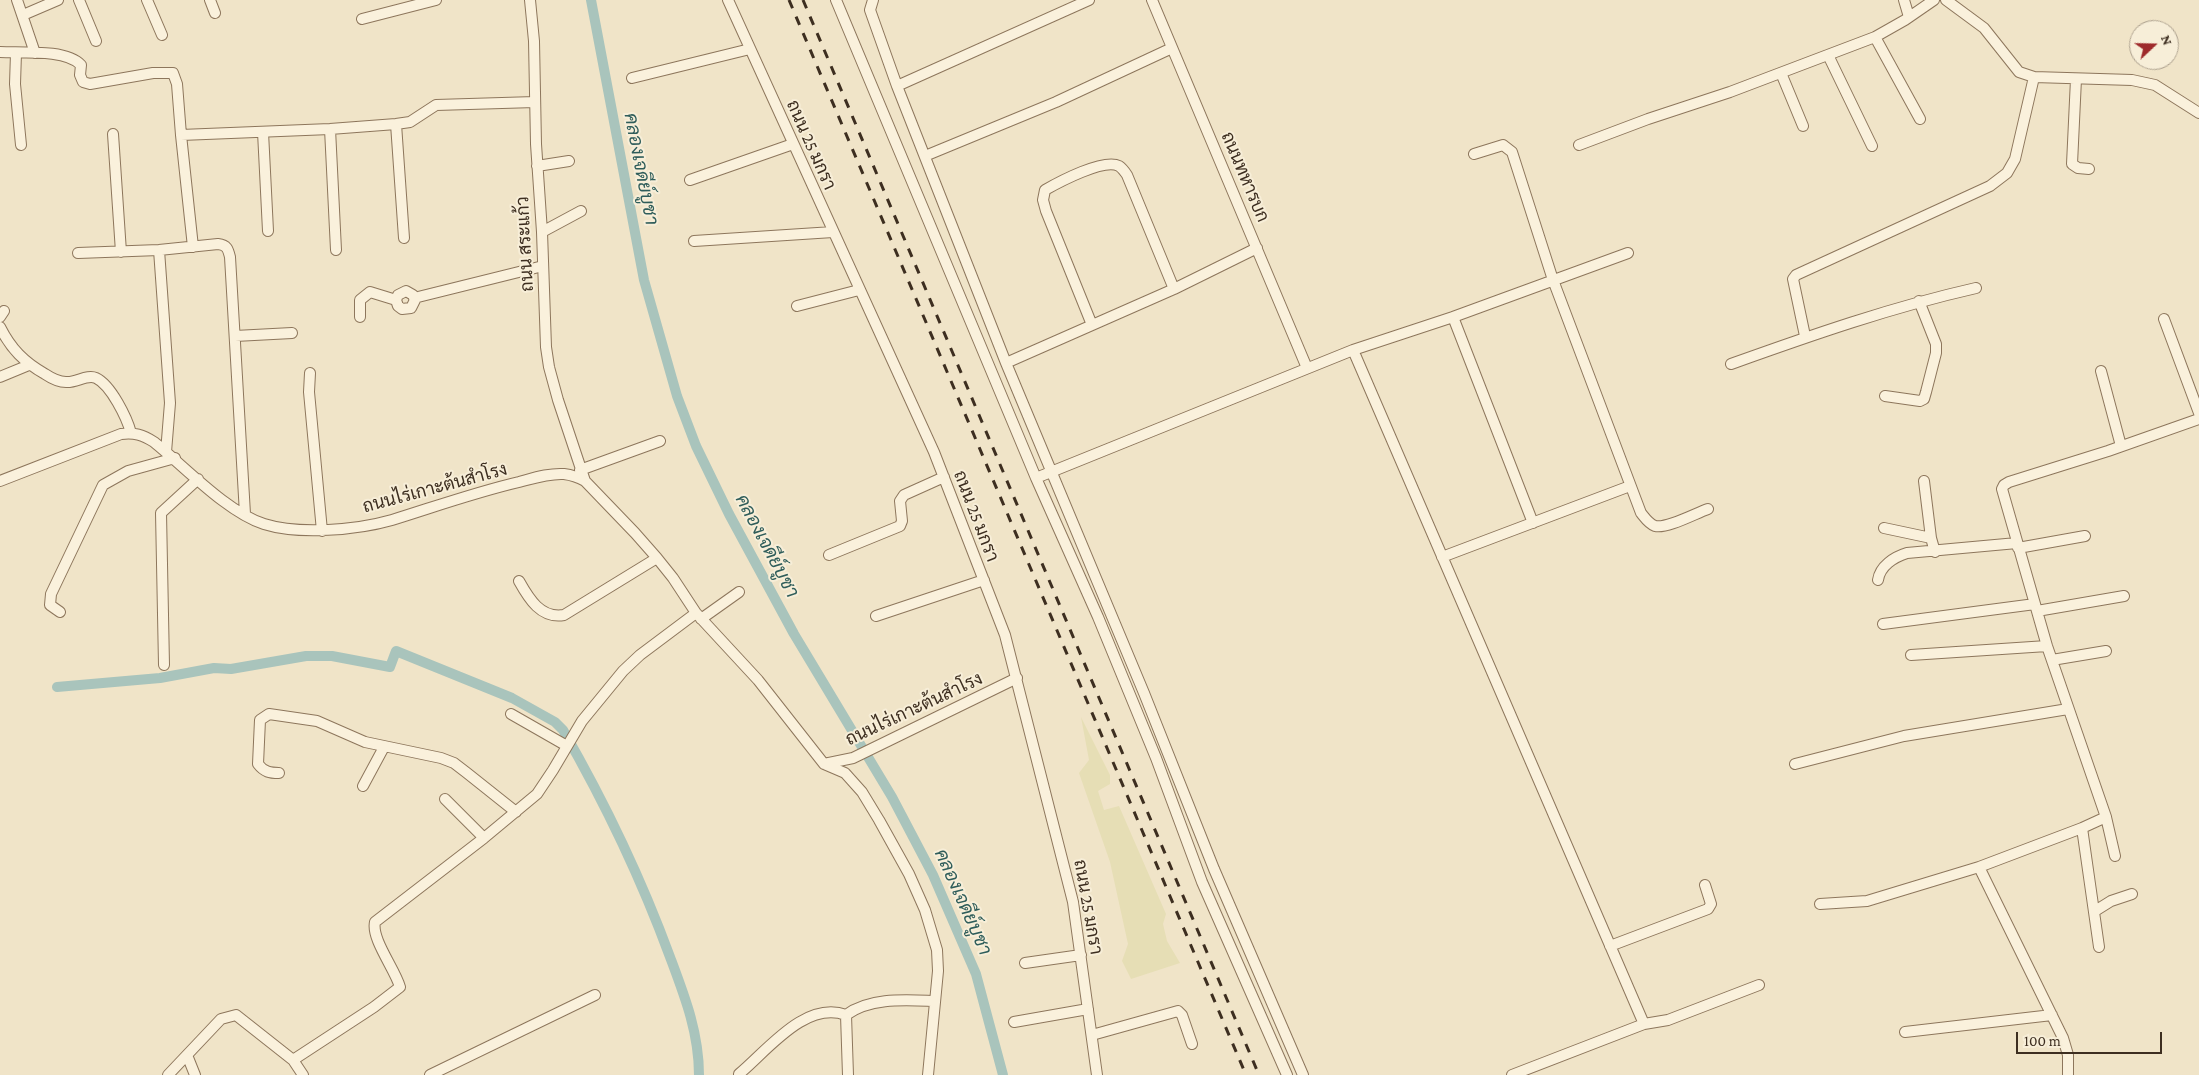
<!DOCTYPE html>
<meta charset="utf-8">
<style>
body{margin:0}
#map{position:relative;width:2199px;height:1075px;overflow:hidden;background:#f0e4c8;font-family:"Crimson Pro",serif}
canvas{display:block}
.north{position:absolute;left:2129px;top:20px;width:50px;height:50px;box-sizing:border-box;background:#f7eed8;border:1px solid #ada18e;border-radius:50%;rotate:69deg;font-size:14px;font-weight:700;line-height:20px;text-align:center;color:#3d2e20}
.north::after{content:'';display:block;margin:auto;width:18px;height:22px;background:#9e2a2b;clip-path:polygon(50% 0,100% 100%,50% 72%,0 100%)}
.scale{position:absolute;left:2016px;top:1032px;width:146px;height:22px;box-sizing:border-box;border:2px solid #3d2e20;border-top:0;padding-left:6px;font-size:15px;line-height:18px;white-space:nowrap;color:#3d2e20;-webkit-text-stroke:4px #f7eed8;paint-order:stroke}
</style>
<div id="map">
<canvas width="2199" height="1075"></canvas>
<div class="north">N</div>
<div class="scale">100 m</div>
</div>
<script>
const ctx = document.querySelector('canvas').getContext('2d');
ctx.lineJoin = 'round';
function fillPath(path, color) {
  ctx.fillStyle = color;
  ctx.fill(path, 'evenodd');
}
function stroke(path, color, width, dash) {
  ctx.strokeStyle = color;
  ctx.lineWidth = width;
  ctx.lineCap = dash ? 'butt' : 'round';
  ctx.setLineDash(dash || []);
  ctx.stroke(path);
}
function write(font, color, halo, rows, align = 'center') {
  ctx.font = font + ' "Crimson Pro",Sarabun,serif';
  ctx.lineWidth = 4;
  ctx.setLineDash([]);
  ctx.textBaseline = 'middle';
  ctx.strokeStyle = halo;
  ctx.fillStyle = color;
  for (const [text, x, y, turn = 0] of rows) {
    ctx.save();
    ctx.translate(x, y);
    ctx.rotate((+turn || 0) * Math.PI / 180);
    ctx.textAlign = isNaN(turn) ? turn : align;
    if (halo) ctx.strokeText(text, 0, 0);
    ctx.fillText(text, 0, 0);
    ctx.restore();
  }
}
fillPath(new Path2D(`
 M1081,717L1110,775V784L1098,791L1104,810L1119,806L1166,914L1163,924L1167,941L1180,963L1131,979L1122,961L1128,944L1110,862L1079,773L1089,760Z`), '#e6deb5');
stroke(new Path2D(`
 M591,0L644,280L677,396L696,446L729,514L794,634L892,797L933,875L976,974L1003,1075
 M57,687L160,678L214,668L231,669L306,656H332L390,667L396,651L512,698L555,722L563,730C605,803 641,878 670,957C685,997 699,1033 699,1075`), '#a9c4bc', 10);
const minor = new Path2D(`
 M17,0L35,53
 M79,0L96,41
 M147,0L162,35
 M210,0L215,13
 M530,0L534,41L536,144L542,232L546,347L549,367L558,400L585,481
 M728,0L934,452L1005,635L1073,902L1097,1075
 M836,0L1036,478L1098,617L1156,758L1202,882L1287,1075
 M873,0L870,10L897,86L1006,363L1144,693L1214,869L1303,1075
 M1152,0L1307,368
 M1904,0L1909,17
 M1946,0L1984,28L2019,72L2034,77L2132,80L2155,85L2199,113
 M23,15L58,0
 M362,19L436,0
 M1875,37L1920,119
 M0,52C22,53 66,49 81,65L80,75L83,82L90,84L153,73H173L177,84L181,135L330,129L396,124L410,122L436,105L535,102
 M16,53L15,84L21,145
 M1828,55L1872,146
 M1781,73L1803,126
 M632,78L750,49
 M2076,79L2072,164L2078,168L2089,169
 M897,86L1089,0
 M396,124L404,238
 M330,129L336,250
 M263,132L268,231
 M113,134L121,252
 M181,135L193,247
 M1579,145L1648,119L1730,92L1875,37L1905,20L1934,0
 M1474,154L1503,145L1512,152L1553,280L1641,513C1645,518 1649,524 1655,526C1667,529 1696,513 1708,509
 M925,156L1056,102L1172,48
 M537,166L569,161
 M690,180L793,144
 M542,232L581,211
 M694,241L833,232
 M159,250L170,403L166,452
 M78,253L159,250L218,244C227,245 228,249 230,257L245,514
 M414,298L543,266
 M797,306L859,290
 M0,317L4,311
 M360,317V300L370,292L396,300L398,306L402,309L411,308L415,300L413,295L406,291L398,295L396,300
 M1453,317L1533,523
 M2164,319L2199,413
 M1092,325L1046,211L1043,200L1045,190C1059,182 1104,158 1119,166C1122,168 1125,172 1127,175L1174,289
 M0,327C11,349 24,362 45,374C51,378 58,382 66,382C76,383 87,374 96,378C111,385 127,418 131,433
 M235,336L292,333
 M1805,336L1793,279L1796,275L1990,186L2007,173L2015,159L2034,77
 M1353,350L1644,1024L1512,1075
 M1006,363L1174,289L1257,248
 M1731,364C1812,335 1892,307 1976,288
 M2101,371L2121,446
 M310,373L309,392L322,531
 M0,377L29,365
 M1885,396L1920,401L1924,399L1926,392L1936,353V344L1919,301
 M580,470L660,441
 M1036,478L1353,350L1453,317L1628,253
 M0,481L121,434C134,432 143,435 154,442C185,467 227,512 264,524C299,535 357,530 392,520C434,507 476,492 519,482C534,478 549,473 564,474C572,475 578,477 585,481L635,533L657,558L673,578L696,613L758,680L824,764L845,773L862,792L879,820L909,874L925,910L937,950L938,971L928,1075
 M1924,481L1931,538
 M1884,528L1931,538L1935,552
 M2018,548L2085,536
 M829,555L900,526L902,521L900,501L904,495L944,477
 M1442,557L1630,486
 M1878,580C1880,566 1894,557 1907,553L2017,543
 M519,581C529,599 541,619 564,615L657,558
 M2037,611L2124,596
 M60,612L50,605L51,594L103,485L128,471L175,458
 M876,616L984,580
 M701,619L739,592
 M1883,624L2035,604
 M1911,655L2047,646
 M2052,660L2106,651
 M164,665L161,513L198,479
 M511,714L567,746
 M824,764L853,758L1017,678
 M1795,764L1904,736L2068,709
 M279,773C270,773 264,772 258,764L260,720L269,714L317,721L365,742L441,758L454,763L467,773L516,812
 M363,786L384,747
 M445,799L484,838
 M2106,817L2115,856
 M2082,828L2099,947
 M1979,867L2063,1038L2068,1055V1075
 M1820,904L1867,901L1979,867L2082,828L2106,817L2047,646L2002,489L2004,485L2009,482L2108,451L2199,419
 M2095,911L2111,901L2132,894
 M1610,946L1708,909L1711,904L1705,885
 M1025,963L1081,955
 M1014,1022L1088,1009
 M1644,1024L1668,1020L1759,985
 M1905,1032L2052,1015
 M1092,1035L1178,1011L1182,1015L1192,1044
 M187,1055L195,1075
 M293,1060L374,1007L400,987C395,969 371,939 375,922L484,838L537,794L553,770L582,721L623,671L640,655L696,613
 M739,1074C767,1051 805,1000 846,1015
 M168,1075L221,1019L236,1015L293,1060L303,1075
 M430,1075L595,995
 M848,1075L846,1015C870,997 906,1000 934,1001`);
stroke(minor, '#8d765c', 12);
stroke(minor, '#faf1dc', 10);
stroke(new Path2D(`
 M789,0L1246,1075
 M803,0L1259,1075`), '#3d2e20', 3, [9, 9]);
write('18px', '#3d2e20', '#f7eed8', [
 ["ถนน 25 มกรา",811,145,66],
 ["ถนนทหารบก",1245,177,67],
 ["ถนน สระแก้ว",525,244,-93],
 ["ถนนไร่เกาะต้นสำโรง",435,488,-15],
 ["ถนน 25 มกรา",976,516,69],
 ["ถนนไร่เกาะต้นสำโรง",914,709,-25],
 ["ถนน 25 มกรา",1088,907,80]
]);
write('italic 19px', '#2f5d5a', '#f7eed8', [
 ["คลองเจดีย์บูชา",641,169,79],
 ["คลองเจดีย์บูชา",767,546,62],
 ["คลองเจดีย์บูชา",963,902,66]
]);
</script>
